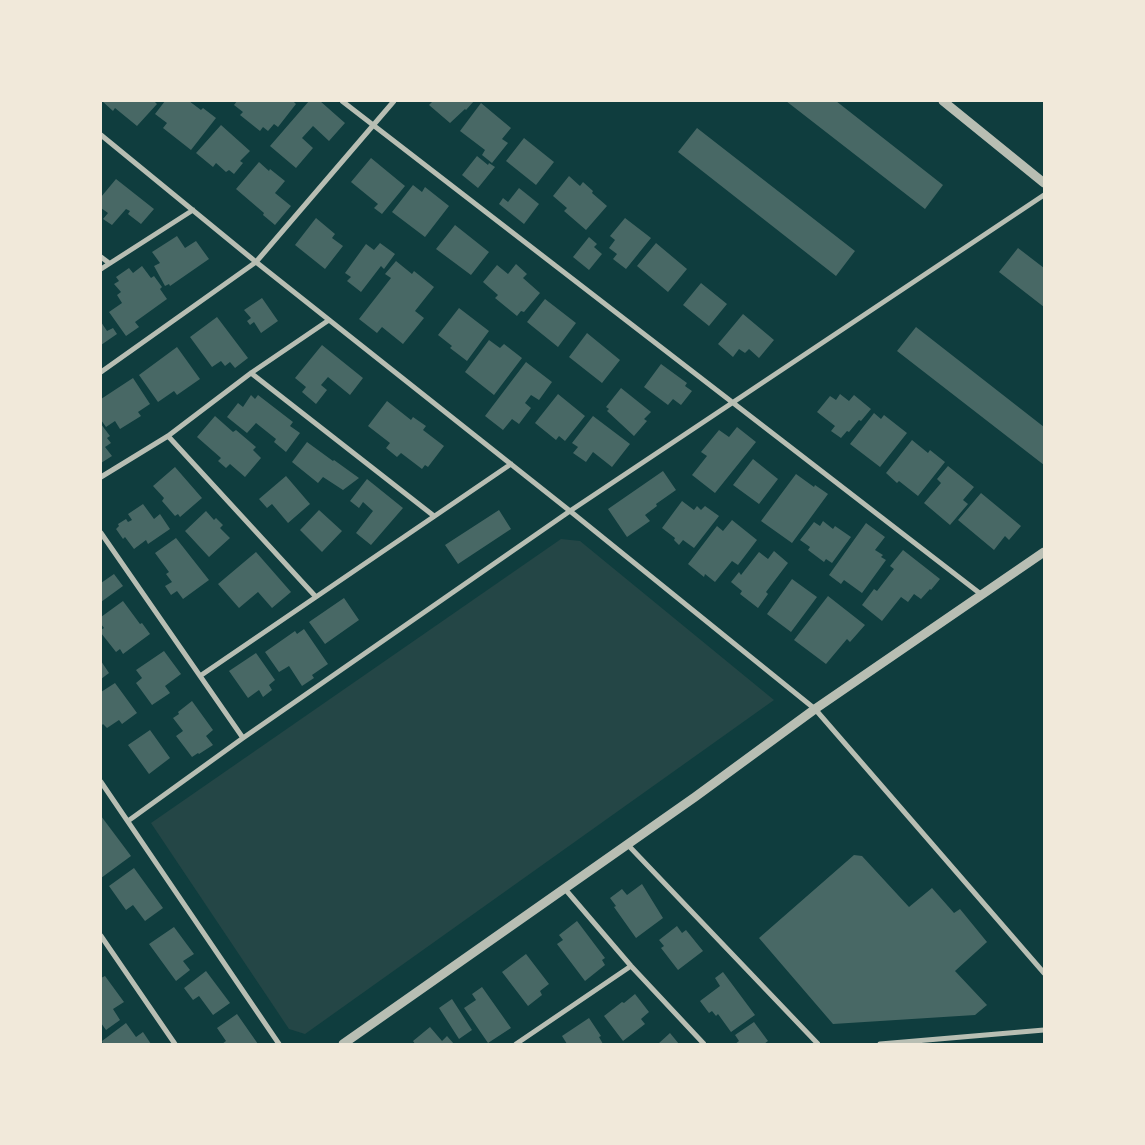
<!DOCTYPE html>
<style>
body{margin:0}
#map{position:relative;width:1145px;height:1145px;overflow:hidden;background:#0f3d3e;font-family:"Libre Baskerville",serif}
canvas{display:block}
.frame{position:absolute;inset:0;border:102px solid #f1e9da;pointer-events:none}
</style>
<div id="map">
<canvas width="1145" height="1145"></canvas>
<div class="frame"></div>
</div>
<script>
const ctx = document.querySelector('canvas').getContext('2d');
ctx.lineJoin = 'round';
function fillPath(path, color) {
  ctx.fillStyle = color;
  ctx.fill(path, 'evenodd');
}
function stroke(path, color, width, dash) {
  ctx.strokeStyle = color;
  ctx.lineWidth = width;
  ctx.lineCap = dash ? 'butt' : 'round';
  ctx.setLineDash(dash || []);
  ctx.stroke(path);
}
fillPath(new Path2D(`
 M561,539L580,541L774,700L305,1034L289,1029L151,823Z`), '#244646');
fillPath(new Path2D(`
 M102,101H154L157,104L137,126L115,108L113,111Z
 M165,101H189L201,110L203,108L216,118L191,150L163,128L167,123L155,114Z
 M237,101H293L296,104L278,127L274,124L268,131L263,127L260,131L240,115L243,112L234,105Z
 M309,101H320L345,123L329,141L313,126L302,138L313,148L296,168L270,146Z
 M433,101H474L466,110L465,109L450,123L429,105Z
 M786,101H836L943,185L925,209Z
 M481,103L511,128L502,139L508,143L492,163L482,155L485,150L460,131Z
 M221,125L250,151L240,161L243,163L234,174L229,170L226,172L216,163L213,167L196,153Z
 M697,128L855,251L836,276L678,152Z
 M524,138L554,162L536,185L506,161Z
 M477,156L488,165L489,163L495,167L478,188L462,175Z
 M371,158L405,186L382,214L374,208L378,204L351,182Z
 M259,162L269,171L270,169L285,181L275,193L291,206L275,225L263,215L264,213L236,189Z
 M569,176L580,186L583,182L593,191L592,193L607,206L586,230L564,211L567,208L553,196Z
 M116,179L154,209L141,224L128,214L130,211L126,209L112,225L103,219L108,213L101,208V197Z
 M413,185L422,192L425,187L449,206L425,237L392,212Z
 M519,188L539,204L524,224L499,204L503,198L508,202Z
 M316,218L335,234L332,238L343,246L325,269L295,245Z
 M625,218L651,238L626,269L613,259L617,254L609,248L615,240L610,236Z
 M455,225L489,252L471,275L436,249Z
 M177,236L185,248L196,241L209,259L170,286L169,284L165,286L154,266L160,263L152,252Z
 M589,237L597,244L594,247L602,254L589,270L573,257Z
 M380,243L395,254L384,269L381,266L361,292L347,281L351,277L345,273L366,244L374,250Z
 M656,243L687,269L668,292L637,266Z
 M1018,248L1044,268V307L999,272Z
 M396,261L412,274L414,271L434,287L415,311L424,318L403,344L382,327L377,333L359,319L391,278L385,274Z
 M516,264L527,274L523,278L540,293L524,312L521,311L517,316L495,298L498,295L483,282L497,265L508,274Z
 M142,266L151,278L154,276L162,287L160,289L167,299L135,322L139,327L126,336L109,312L122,303L117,295L121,292L114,284L119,281L116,277L129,268L133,273Z
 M701,283L727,304L709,326L683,305Z
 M262,298L278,321L261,333L254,322L250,325L247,321L251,318L244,310Z
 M545,299L576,323L558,347L527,322Z
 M459,308L489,331L467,361L450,348L452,346L438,335Z
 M743,314L774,340L759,358L749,349L745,353L739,349L733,357L718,344Z
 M217,317L248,358L235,368L230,362L225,366L221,361L212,367L190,337Z
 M101,322L107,331L113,328L117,334L101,345Z
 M916,327L1044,427V465L897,351Z
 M587,333L620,360L602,383L569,357Z
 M489,340L500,348L504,344L522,358L494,395L465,372Z
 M322,345L363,378L350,395L328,377L321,385L327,390L316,404L302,392L306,387L295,378Z
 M177,347L200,379L177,395L174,391L158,402L139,375Z
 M526,362L552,382L539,400L531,395L525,403L531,408L519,424L512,419L503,430L485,416Z
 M661,364L687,383L685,386L692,391L681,405L673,399L668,405L644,387Z
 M133,378L150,404L138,412L141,416L120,429L115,421L106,427L101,420V399Z
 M621,388L651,412L644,419L647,421L634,436L607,411L609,409L606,407Z
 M558,394L585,416L565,441L559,436L556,440L535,423Z
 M840,394L849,401L854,395L871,409L861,421L859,420L849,432L847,431L841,438L831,431L835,426L817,412L830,396L836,400Z
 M251,395L255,399L258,395L293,422L290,426L300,433L286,452L274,442L276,439L256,423L247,433L227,417L238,403L243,407Z
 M387,401L411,420L413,417L426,426L423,430L444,446L428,467L425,465L422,469L401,453L397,457L386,448L390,443L368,426Z
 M874,413L881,419L884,415L907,433L880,467L850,444Z
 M215,416L233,432L236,430L256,447L253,450L261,458L245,477L230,464L226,468L218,461L221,458L197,437Z
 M593,416L630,444L612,467L593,452L586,462L573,453L578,447L572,443Z
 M101,424L110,436L107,438L111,443L105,447L112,456L101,463Z
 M737,427L756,442L715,493L692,475L707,456L701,452L719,430L729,437Z
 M912,440L928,453L930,450L945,462L918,496L899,481L897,483L886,473Z
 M307,442L333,461L334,460L359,478L343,490L323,477L318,483L292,462Z
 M753,459L778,479L759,504L733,485Z
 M948,466L974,487L963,500L968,504L950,525L924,503L941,483L937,479Z
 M175,467L202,498L180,517L178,514L175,516L162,501L164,498L153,486Z
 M663,471L676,490L656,504L657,506L645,515L650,521L627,537L608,509Z
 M796,474L814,487L815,485L828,494L792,543L761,521Z
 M286,476L310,504L288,523L272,504L267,508L259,499Z
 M367,479L403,508L371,545L356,533L373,511L363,502L359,508L350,501Z
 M981,493L1021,526L1009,540L1005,536L994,550L958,520Z
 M682,501L694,510L697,506L701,510L705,506L719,516L694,548L683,540L679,545L674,540L675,538L662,528Z
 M143,504L154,519L160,514L170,529L148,544L146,540L134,549L125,537L123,539L116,529L119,526L118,524L126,519L128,522L132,520L128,514Z
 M319,510L342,531L322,552L300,530Z
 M499,510L511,529L458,564L445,545Z
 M206,511L214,520L216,518L223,525L220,528L230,538L209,557L185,531Z
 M732,520L757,540L738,565L732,561L715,582L705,574L704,577L688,564L717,526L723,531Z
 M823,521L833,529L835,526L851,537L832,563L826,559L824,562L808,550L810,547L800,540L814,522L820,526Z
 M866,523L885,537L875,550L883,555L881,557L886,560L862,593L844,580L841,584L829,575Z
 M176,538L209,580L183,599L177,591L171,595L165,586L172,582L166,574L169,572L155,553Z
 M903,550L940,579L931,590L930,589L921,599L914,594L908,602L901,597L882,621L862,605L874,589L877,591L894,569L890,566Z
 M774,551L788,563L766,592L768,594L758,608L740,594L742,591L731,582L739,572L741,575L759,552L768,559Z
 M256,552L291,592L272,608L258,592L239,608L218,584Z
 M114,574L123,586L101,602V583Z
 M792,579L817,597L791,632L767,614Z
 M828,596L865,625L850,642L847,639L826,664L794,640Z
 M344,598L359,620L325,644L309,622Z
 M123,601L140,624L142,623L150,634L123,654L120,649L116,652L101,633V630L104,628L101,624V617Z
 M304,629L328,664L312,675L314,678L302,686L289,666L279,672L265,652L295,631L297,634Z
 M164,651L181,674L165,686L170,693L152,705L136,683L142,678L136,670Z
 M256,653L275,680L269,685L272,690L263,697L259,690L248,698L229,671Z
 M101,661L109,673L101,679Z
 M115,683L137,713L122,724L119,720L107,728L103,724L101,726V692Z
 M192,701L213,730L206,736L213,745L199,754L198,753L192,757L176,736L183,731L173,718L179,714L178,712Z
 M150,730L170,758L149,774L128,745Z
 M101,816L131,856L101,878Z
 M854,855L862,856L909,907L932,888L954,913L960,909L987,942L955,971L987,1005L975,1015L833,1024L759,938Z
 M134,868L163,908L145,921L133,905L126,910L109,886Z
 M642,884L663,918L636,938L614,907L616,906L610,898L622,889L627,895Z
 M577,921L605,958L602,960L605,965L585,981L557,944L563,940L559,935Z
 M677,926L682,933L686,930L703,951L678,970L661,948L664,946L659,940Z
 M174,927L194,954L183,961L190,970L176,981L149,944Z
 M526,954L549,984L540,991L542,995L528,1006L502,972Z
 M206,971L230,1003L213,1015L199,996L193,1000L184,988Z
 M723,972L755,1015L731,1032L718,1014L716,1016L712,1011L709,1013L700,1001L720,986L715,978Z
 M105,976L124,1002L113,1009L120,1020L106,1030L101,1023V978Z
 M482,987L511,1028L488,1043L464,1008L476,1000L472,994Z
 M635,994L649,1012L641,1019L645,1024L623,1041L604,1016L622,1002L624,1003Z
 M452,999L472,1030L459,1039L439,1008Z
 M237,1014L258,1044H222L226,1041L217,1028Z
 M589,1018L601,1036L599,1037L603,1044H567L562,1036Z
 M754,1022L768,1041L764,1044H735L739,1041L735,1035Z
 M126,1023L136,1037L143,1032L151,1044H103L102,1041Z
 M430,1027L442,1041L447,1036L454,1044H415L413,1041Z
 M670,1033L679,1044H658Z`), '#486865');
stroke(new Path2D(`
 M342,101L982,595
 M101,135L256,262L570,511L815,709L1044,973
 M101,257L109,263
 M101,269L193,210
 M101,372L256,262L394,101
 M251,373L434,516
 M168,436L316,597
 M101,477L168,436L251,373L329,320
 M101,533L243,738
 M200,676L511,464
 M101,782L279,1044
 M128,821L243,738L570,511L1044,195
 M627,844L818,1044
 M565,889L631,966L704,1044
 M101,936L175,1044
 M516,1044L631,966
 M880,1044L1044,1030`), '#b8beb3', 5);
stroke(new Path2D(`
 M943,101L1044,183
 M343,1044L695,797L815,709L1044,552`), '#b8beb3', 9);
</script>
